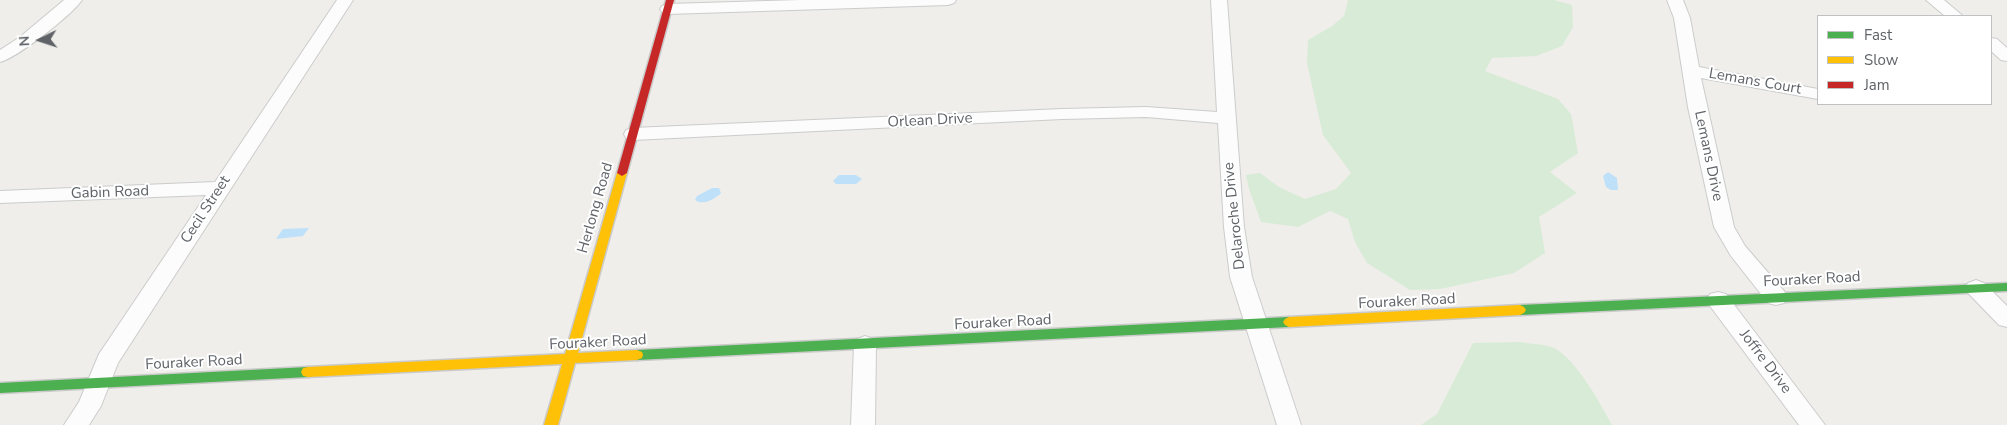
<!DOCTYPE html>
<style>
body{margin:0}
#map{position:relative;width:2007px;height:425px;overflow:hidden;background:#efeeea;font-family:"Nunito Sans",sans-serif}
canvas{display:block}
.legend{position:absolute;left:1817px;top:15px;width:175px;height:90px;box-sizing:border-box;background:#fff;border:1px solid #bfc1c3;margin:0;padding:6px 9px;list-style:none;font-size:15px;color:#5f6368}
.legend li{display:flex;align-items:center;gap:10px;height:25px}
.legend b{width:25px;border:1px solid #bfc1c3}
.north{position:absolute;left:15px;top:15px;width:50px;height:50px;-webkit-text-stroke:4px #fff;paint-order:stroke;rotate:266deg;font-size:14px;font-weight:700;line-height:20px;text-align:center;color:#5f6368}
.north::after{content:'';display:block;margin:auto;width:18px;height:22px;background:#5f6368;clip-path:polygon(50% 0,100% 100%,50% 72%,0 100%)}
</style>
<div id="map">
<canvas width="2007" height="425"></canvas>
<ul class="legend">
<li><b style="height:6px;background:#4caf50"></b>Fast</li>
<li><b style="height:6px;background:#ffc107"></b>Slow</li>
<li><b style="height:6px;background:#c62828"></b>Jam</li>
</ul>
<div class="north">N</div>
</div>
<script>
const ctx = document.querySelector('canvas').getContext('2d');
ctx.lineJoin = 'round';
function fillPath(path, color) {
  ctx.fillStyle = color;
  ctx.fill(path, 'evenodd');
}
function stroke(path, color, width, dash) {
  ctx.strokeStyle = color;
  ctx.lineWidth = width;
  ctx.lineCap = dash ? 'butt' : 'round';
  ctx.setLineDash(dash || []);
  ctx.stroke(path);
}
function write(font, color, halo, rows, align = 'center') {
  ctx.font = font + ' "Nunito Sans",sans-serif';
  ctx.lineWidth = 4;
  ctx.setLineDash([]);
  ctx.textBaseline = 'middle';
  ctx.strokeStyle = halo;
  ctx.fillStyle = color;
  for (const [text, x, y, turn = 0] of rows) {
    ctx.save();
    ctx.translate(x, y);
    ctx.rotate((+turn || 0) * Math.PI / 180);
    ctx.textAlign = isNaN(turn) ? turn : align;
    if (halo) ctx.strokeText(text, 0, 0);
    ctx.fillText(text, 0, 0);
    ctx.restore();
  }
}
fillPath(new Path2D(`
 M1348,0H1554L1572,5L1573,27L1562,46L1536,56L1492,58L1485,71L1558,99L1571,114L1578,153L1550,172L1577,193L1539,217L1545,253L1514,273L1440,289L1410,290L1367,263L1355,242L1348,219L1330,211L1298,227L1261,222L1249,189L1246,175L1260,173L1279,187L1305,199L1336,189L1351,173L1323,135L1307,63L1308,40L1332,26L1344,16Z
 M1520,342C1530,344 1545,344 1554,348C1576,359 1600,403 1612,425H1421L1437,414L1473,343Z`), '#d8ebd6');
fillPath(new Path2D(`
 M1608,172L1617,178L1618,190H1611L1606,187L1603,176Z
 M839,175H856L862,179L856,184H836L833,181Z
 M712,188H719L721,193C715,199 703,206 695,200L697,196Z
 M309,228L303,236L276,239L283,229Z`), '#bfe0f9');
const street = new Path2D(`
 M64,0H82C72,15 17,58 0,62V50L20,37Z
 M337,0H353L118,363L101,406L89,425H64L79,402L99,354L206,195L0,203V191L215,182Z
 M800,0H956L954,3L948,5L668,14L662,12L660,9L662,6L668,4Z
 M1211,0H1227L1244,227L1252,277L1301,425H1277L1230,277L1224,227L1218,123L1146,117L1062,119L633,140L626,138L624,134L626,130L633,128L1062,109L1146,107L1217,112Z
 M1667,0H1683L1690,18L1699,67L1818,89V99L1701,78L1734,227L1745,246L1784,291L1787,297L1784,303L1776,305L1768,303L1731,256L1714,227L1688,107L1674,18Z
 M1926,0H1944L1963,16H1945Z
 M1991,38L1997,39L2007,48V61L2001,60L1991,51Z
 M1976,280L1984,283L2007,306V327L1999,325L1968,293L1965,288L1968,283Z
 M1718,292L1726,294L1825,425H1799L1710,306L1707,300L1710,294Z
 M865,336L873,339L876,345L875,425H851L854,345L857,339Z`);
const fast = new Path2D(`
 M2007,283V291L1520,315L1516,313L1514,310L1516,307L1520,305Z
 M1289,317L1293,319L1295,322L1293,325L1289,327L637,360L632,358L631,355L632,352L637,350Z
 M308,367L313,368L315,372L313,376L308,377L0,393V383Z`);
const slow = new Path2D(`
 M622,170L627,173L578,353L637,350L642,352L643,355L642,358L637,360L575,363L558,425H544L562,364L308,377L303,376L301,372L303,368L308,367L565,354L617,173Z
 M1520,305L1524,307L1526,310L1524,313L1520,315L1289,327L1285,325L1283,322L1285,319L1289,317Z`);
const jam = new Path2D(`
 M666,0H674L627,173L622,176L617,173Z`);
stroke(street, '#cbcccc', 2);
stroke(fast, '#cacacb', 3);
stroke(slow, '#cacacb', 3);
stroke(jam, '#cacacb', 3);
fillPath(street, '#fdfcfc');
fillPath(fast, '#4caf50');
fillPath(slow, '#ffc107');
fillPath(jam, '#c62828');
write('15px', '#5f6368', '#fff', [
 ["Lemans Court",1755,82,10],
 ["Orlean Drive",930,121,-3],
 ["Lemans Drive",1708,156,78],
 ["Gabin Road",110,193,-2],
 ["Herlong Road",596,208,-74],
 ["Cecil Street",206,210,-57],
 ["Delaroche Drive",1235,216,-96],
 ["Fouraker Road",1812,280,-3],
 ["Fouraker Road",1407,302,-3],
 ["Fouraker Road",1003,323,-3],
 ["Fouraker Road",598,343,-3],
 ["Joffre Drive",1765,362,53],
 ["Fouraker Road",194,363,-3]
]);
</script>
